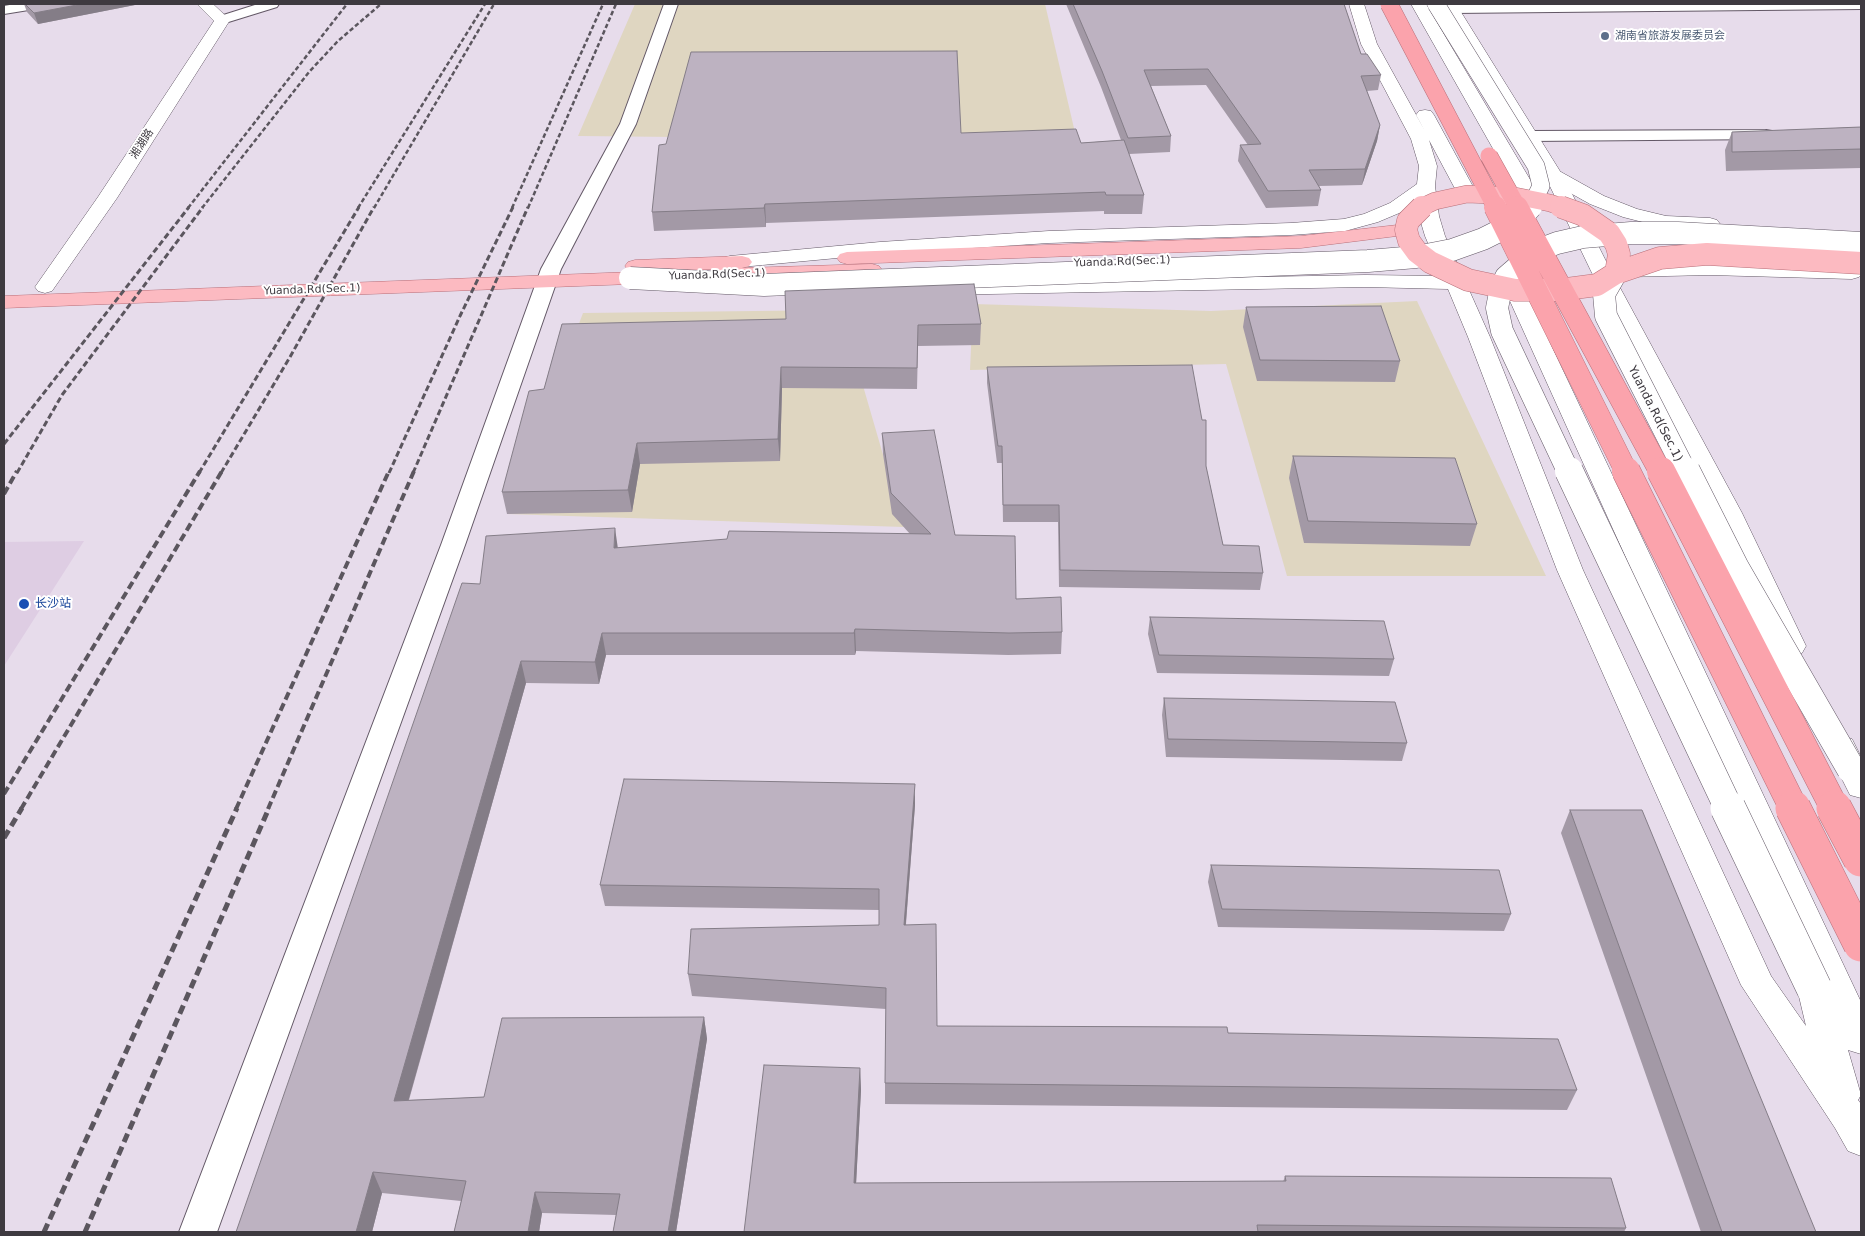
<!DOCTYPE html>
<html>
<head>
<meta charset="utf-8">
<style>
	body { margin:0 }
	#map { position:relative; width:1865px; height:1236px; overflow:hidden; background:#e7dceb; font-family:"DejaVu Sans",sans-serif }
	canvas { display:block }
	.frame { position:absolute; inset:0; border:5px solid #3e3a40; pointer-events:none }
</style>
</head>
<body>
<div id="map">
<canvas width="1865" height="1236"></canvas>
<div class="frame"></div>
</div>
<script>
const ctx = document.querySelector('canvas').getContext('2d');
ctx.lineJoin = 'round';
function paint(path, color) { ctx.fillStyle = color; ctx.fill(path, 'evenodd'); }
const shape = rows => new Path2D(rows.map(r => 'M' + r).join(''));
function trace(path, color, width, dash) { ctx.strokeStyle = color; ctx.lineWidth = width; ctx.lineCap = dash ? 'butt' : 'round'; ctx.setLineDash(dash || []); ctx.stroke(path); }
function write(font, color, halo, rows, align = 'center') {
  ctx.font = font + ' "DejaVu Sans","Noto Sans SC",sans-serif'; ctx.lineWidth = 4; ctx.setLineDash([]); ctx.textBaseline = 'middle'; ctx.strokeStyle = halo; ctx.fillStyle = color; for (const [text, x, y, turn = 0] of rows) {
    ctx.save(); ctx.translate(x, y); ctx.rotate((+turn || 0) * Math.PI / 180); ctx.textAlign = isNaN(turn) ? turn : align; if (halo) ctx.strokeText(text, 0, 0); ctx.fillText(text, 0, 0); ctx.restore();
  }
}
const commercial = shape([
	[635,4,1045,4,1077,141,578,136],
	[1417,301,1546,576,1287,576,1226,364,970,370,973,304,1211,311],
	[841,310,904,527,507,514,583,313]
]);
const built = shape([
	[84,541,4,666,4,542]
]);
const minor = shape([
	[15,4,48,4,46,7,41,8,4,14,4,6,15,4],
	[258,4,279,4,277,7,222,24,217,23,215,20,217,17,258,4],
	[664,4,678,4,636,124,561,269,465,545,217,1232,179,1232,441,545,541,269,620,124,664,4],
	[1861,4,1861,9,1453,13,1448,12,1446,9,1448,6,1453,5,1861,4],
	[1766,130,1772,131,1775,135,1772,139,1530,141,1524,140,1521,136,1524,132,1530,131,1766,130]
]);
const tertiary = shape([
	[197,4,213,4,230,20,117,198,52,291,45,293,38,291,35,287,98,197,214,21,197,4],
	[1554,170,1561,172,1604,196,1637,209,1666,216,1710,218,1717,220,1720,224,1717,228,1710,230,1666,228,1623,217,1590,204,1547,180,1545,176,1547,172,1554,170]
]);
const secondary = shape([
	[1349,4,1364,4,1377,44,1425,131,1416,115,1419,111,1425,110,1431,111,1434,115,1477,194,1474,198,1467,200,1460,198,1429,140,1437,166,1435,186,1439,216,1445,236,1490,337,1583,570,1771,976,1806,1026,1797,988,1802,978,1814,974,1505,290,1508,286,1515,284,1522,286,1525,290,1861,1002,1861,1054,1848,1050,1861,1095,1858,1100,1861,1104,1861,1156,1848,1151,1835,1128,1741,985,1557,570,1468,337,1448,289,1365,287,936,295,929,293,926,289,929,285,936,283,1365,275,1442,276,1425,236,1419,216,1418,202,1404,211,1378,222,1345,231,1291,235,1049,243,880,254,730,268,723,266,720,262,723,258,730,256,880,242,1049,231,1291,223,1344,219,1364,214,1390,203,1417,184,1419,166,1411,139,1361,44,1349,4],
	[1411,4,1426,4,1541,198,1538,202,1531,204,1524,202,1521,198,1411,4],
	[1442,4,1456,4,1563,176,1611,271,1742,513,1806,646,1802,653,1792,655,1782,653,1778,646,1716,513,1591,271,1545,176,1442,4],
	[1710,263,1852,267,1859,269,1861,275,1859,277,1852,279,1710,275,1622,277,1615,275,1612,271,1615,267,1622,265,1710,263],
	[1841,736,1852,739,1861,757,1861,798,1850,795,1826,747,1830,739,1841,736]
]);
const primary = shape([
	[1406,224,1413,226,1416,230,1413,234,1301,248,847,264,840,262,837,258,840,254,847,252,1301,236,1406,224],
	[742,256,749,258,752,262,749,266,742,268,872,264,879,266,882,270,879,274,872,276,720,281,713,279,710,275,713,271,719,269,659,271,664,273,667,277,664,281,657,283,4,308,4,296,633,272,628,270,625,266,628,262,635,260,742,256]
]);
const railFar3 = shape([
	[188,208,347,4],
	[202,208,309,72,338,41,381,4],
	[358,208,485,4],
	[374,208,494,4],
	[512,208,603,4],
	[528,208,616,4]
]);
const railFar2 = shape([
	[4,444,189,207],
	[17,473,62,395,203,207],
	[199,473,359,207],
	[221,473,290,357,374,207],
	[389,473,460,316,513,207],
	[413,473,528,207]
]);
const railFar1 = shape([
	[4,494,17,471],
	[4,794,200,471],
	[21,809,222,471],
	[236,809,389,471],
	[268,809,414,471]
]);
const rail = shape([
	[4,838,22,808],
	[44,1232,237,808],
	[85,1232,269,808]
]);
const secondaryBridgeFar3 = shape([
	[1436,4,1536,166,1541,186,1530,208]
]);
const secondaryBridgeFar2 = shape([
	[1616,273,1604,294,1606,316,1686,473],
	[630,278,764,285,1368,261,1416,257,1452,250,1483,239,1517,222,1531,207],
	[1569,473,1502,331,1497,308,1501,288,1506,277,1536,251,1557,243,1583,237,1631,233,1678,233,1861,243]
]);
const secondaryBridgeFar1 = shape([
	[1569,471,1729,809],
	[1686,471,1735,568,1851,769]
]);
const secondaryBridge = shape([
	[1728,808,1814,988]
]);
const primaryBridgeFar1 = shape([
	[1420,208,1435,201,1467,194,1515,196,1550,203,1565,208]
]);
const primaryBridge = shape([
	[1422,207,1408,221,1406,230,1409,241,1417,252,1430,262,1468,280,1515,290,1559,290,1597,285,1616,273],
	[1561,207,1583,215,1609,233,1616,244,1619,254,1616,273],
	[1616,273,1660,258,1707,254,1861,263]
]);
const trunkBridgeFar3 = shape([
	[1389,4,1496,208],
	[1489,156,1518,208]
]);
const trunkBridgeFar2 = shape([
	[1495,207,1627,473],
	[1517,207,1661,473]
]);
const trunkBridgeFar1 = shape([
	[1626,471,1794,809],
	[1661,471,1835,809]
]);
const trunkBridge = shape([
	[1793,808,1861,944],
	[1834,808,1861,859]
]);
const wall = shape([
	[24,4,140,4,38,24,27,12],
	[1066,4,1344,4,1361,54,1381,75,1378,90,1367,91,1380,125,1377,141,1362,185,1319,186,1321,190,1318,206,1266,208,1238,161,1240,145,1248,145,1206,85,1151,86,1171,136,1170,152,1129,154,1144,195,1142,214,1104,214,1104,211,766,223,766,227,654,231,652,212,961,133,1081,143,1121,140,1101,87],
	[1861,127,1861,168,1726,171,1725,150,1732,132],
	[1246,307,1400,361,1395,382,1257,381,1243,327],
	[562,324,981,324,980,345,918,346,917,389,782,388,780,461,640,464,632,512,507,514,502,492,544,389],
	[987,367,1206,466,1223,545,1263,573,1260,590,1059,587,1058,522,1003,522,1002,463,997,463,987,383],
	[882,433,955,535,1016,599,1062,632,1061,654,1008,655,856,651,855,655,606,655,599,684,526,683,409,1100,484,1097,704,1017,707,1039,676,1232,613,1232,616,1215,542,1213,539,1232,454,1232,461,1201,382,1193,372,1232,236,1232,480,584,618,548,910,534,892,514,883,454],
	[1293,456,1477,524,1470,546,1304,543,1289,478],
	[1150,617,1394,659,1389,676,1157,673,1148,634],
	[1164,698,1407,743,1402,761,1166,757,1162,715],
	[915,805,906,924,937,1026,1228,1033,1577,1090,1567,1110,885,1104,885,1083,886,1009,692,996,688,974,879,925,879,910,605,906,600,885],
	[1570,810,1816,1232,1701,1232,1561,833],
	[1211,865,1511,914,1504,931,1218,927,1208,882],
	[860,1068,861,1090,856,1183,1283,1182,1285,1176,1626,1228,1624,1232,744,1232]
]);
const shadedWall = shape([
	[82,4,140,4,38,24,34,13],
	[1380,125,1377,141,1362,185,1365,169],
	[765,204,766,223,766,227,764,208],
	[781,367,782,388,780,461,778,439],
	[637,443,640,464,632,512,628,490],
	[615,528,618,549,614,548],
	[855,629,856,651,855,655,854,633],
	[602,633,606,655,599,684,595,662],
	[521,661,526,683,402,1123,394,1101],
	[915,784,915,805,904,946,904,925],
	[704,1017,707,1039,676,1232,668,1232],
	[860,1068,861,1090,855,1204,854,1183],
	[373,1172,382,1193,372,1232,356,1232],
	[535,1192,542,1213,539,1232,528,1232]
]);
const building = shape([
	[25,4,82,4,34,13,25,4],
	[1073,4,1344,4,1361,54,1367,54,1381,75,1361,76,1380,125,1365,169,1309,170,1321,190,1268,191,1240,145,1261,144,1208,69,1144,70,1171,136,1128,138,1102,71,1073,4],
	[957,51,961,133,1076,129,1081,143,1124,140,1144,195,1106,195,1105,192,765,204,764,208,652,212,659,145,666,144,691,52,957,51],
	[1861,127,1861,149,1732,152,1732,132,1861,127],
	[974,284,981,324,918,325,917,368,781,367,778,439,637,443,628,490,502,492,529,391,544,389,562,324,786,319,785,291,974,284],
	[1381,306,1400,361,1260,360,1246,307,1381,306],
	[1192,365,1202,420,1206,420,1206,466,1223,545,1259,546,1263,573,1060,570,1059,505,1003,505,1002,446,998,446,987,367,1192,365],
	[934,430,955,535,1015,536,1016,599,1061,597,1062,632,1009,633,855,629,854,633,602,633,595,662,521,661,394,1101,484,1097,502,1018,704,1017,668,1232,613,1232,620,1194,535,1192,528,1232,454,1232,466,1181,373,1172,356,1232,236,1232,462,583,480,584,486,536,615,528,614,548,727,539,729,531,931,534,891,493,882,433,934,430],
	[1293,456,1455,458,1477,524,1308,521,1293,456],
	[1150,617,1384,621,1394,659,1159,655,1150,617],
	[1164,698,1395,702,1407,743,1168,739,1164,698],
	[624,779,915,784,904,925,936,924,937,1026,1227,1027,1228,1033,1558,1039,1577,1090,885,1083,886,988,688,974,691,929,879,925,879,889,600,885,624,779],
	[1570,810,1642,810,1816,1232,1722,1232,1570,810],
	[1211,865,1499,870,1511,914,1222,909,1211,865],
	[764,1065,860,1068,854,1183,1286,1181,1285,1176,1611,1178,1626,1228,1257,1225,1258,1232,744,1232,764,1065]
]);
const markers = [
	[1605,36,5,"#5c6f8a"],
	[24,604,6,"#1a4fb4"]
];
const farServicenames = [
	["湖南省旅游发展委员会",1615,36]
];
const farStreetnames = [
	["湘湖路",142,144,-57],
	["Yuanda.Rd(Sec.1)",1122,262,-2],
	["Yuanda.Rd(Sec.1)",717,275,-2],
	["Yuanda.Rd(Sec.1)",312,290,-2]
];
const streetNames = [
	["Yuanda.Rd(Sec.1)",1655,414,63]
];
const transitNames = [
	["长沙站",35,604]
];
paint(commercial, '#dfd6c1');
paint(built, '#decde3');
trace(minor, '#635866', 2);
trace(tertiary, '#635866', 1);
trace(secondary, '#635866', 1);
trace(primary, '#b86f79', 1);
paint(minor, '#fff');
paint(tertiary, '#fff');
paint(secondary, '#fff');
paint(primary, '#fcbac1');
trace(railFar3, '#5b565e', 2.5, [4.5, 2.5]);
trace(railFar2, '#5b565e', 3, [6, 3]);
trace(railFar1, '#5b565e', 4, [8, 4]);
trace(rail, '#5b565e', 5, [9, 5]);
trace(secondaryBridgeFar3, '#635866', 18, []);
trace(secondaryBridgeFar2, '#635866', 23, []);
trace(secondaryBridgeFar1, '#635866', 29, []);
trace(secondaryBridge, '#635866', 36, []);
trace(primaryBridgeFar1, '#b86f79', 18, []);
trace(primaryBridge, '#b86f79', 23, []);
trace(trunkBridgeFar3, '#b86f79', 18, []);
trace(trunkBridgeFar2, '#b86f79', 23, []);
trace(trunkBridgeFar1, '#b86f79', 29, []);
trace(trunkBridge, '#b86f79', 36, []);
trace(secondaryBridgeFar3, '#fff', 17);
trace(secondaryBridgeFar2, '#fff', 22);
trace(secondaryBridgeFar1, '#fff', 28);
trace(secondaryBridge, '#fff', 35);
trace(primaryBridgeFar1, '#fcbac1', 17);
trace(primaryBridge, '#fcbac1', 22);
trace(trunkBridgeFar3, '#fba3ac', 17);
trace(trunkBridgeFar2, '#fba3ac', 22);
trace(trunkBridgeFar1, '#fba3ac', 28);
trace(trunkBridge, '#fba3ac', 35);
paint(wall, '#a399a6');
paint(shadedWall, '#847d87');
paint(building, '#bdb2c1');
trace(building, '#847d87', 1);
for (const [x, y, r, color] of markers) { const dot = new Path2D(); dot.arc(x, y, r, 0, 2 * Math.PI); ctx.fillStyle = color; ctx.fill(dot); trace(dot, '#fff', 2); }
write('11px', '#4e5e75', '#fff', farServicenames, 'left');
write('11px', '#3e3a40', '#fff', farStreetnames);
write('12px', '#3e3a40', '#fff', streetNames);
write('12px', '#164399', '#fff', transitNames, 'left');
</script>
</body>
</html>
